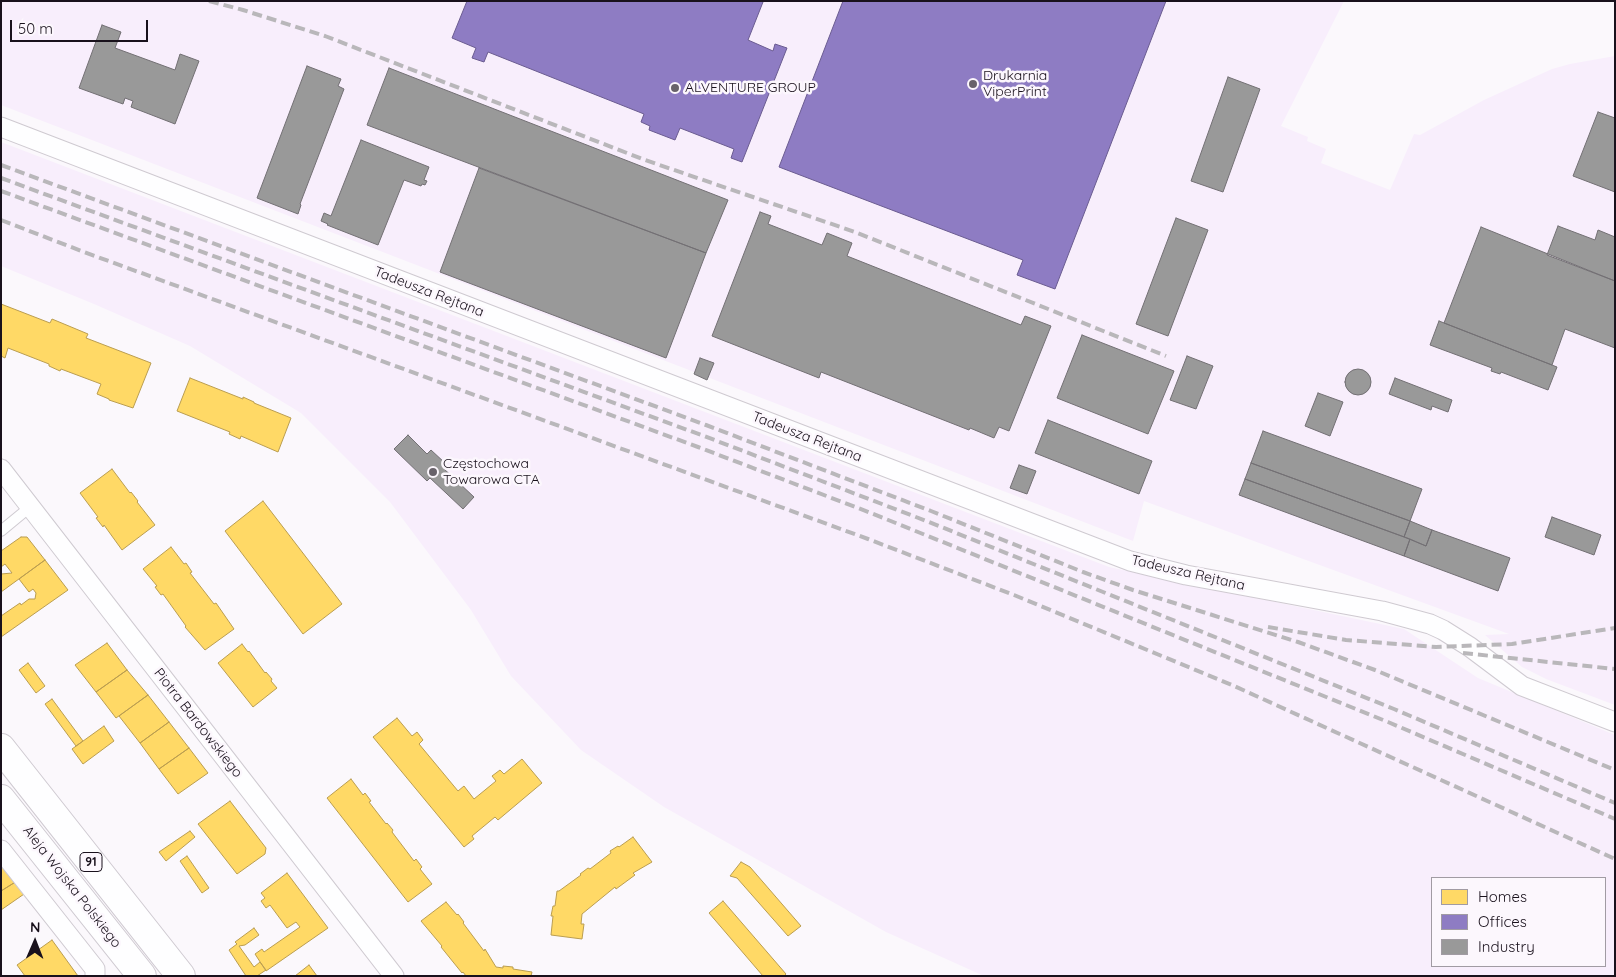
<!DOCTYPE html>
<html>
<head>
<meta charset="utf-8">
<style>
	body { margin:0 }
	#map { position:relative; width:1616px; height:977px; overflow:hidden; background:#fbf8fc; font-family:Quicksand,sans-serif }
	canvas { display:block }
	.frame { position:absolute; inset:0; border:2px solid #19111c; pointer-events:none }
	.legend { position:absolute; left:1431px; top:877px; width:175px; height:90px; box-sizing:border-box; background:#fcf7fd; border:1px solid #a19ba3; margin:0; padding:6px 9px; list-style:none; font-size:15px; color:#19111c }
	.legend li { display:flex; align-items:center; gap:10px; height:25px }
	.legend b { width:25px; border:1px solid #a19ba3 }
	.north { position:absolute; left:10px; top:917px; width:50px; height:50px; -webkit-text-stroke:4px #fcf7fd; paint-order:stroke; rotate:1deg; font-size:14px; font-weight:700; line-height:20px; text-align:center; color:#19111c }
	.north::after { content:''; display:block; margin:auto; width:18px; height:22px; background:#19111c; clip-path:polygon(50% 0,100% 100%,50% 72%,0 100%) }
	.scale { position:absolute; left:10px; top:20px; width:138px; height:22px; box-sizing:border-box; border:2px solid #19111c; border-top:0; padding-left:6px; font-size:15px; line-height:18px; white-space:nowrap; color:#19111c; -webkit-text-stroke:4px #fcf7fd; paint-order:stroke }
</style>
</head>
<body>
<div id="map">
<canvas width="1616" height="977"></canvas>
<div class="frame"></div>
<ul class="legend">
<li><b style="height:14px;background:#ffd966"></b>Homes</li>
<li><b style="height:14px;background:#8e7cc3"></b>Offices</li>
<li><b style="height:14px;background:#999"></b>Industry</li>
</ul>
<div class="north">N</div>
<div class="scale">50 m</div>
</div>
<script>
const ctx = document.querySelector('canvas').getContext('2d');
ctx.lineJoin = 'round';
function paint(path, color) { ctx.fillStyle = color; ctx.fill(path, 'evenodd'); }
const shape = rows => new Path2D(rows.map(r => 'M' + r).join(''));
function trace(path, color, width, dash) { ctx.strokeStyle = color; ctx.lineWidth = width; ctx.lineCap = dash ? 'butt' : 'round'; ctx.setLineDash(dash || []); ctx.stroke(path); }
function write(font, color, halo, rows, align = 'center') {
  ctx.font = font + ' Quicksand,sans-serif'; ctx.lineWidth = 5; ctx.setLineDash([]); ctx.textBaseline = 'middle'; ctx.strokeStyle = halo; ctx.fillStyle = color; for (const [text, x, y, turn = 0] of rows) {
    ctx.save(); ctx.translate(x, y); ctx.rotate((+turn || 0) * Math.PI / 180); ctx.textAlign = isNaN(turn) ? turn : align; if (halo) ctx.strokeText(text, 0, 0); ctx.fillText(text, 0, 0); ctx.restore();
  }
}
const built = shape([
	[1,1,1344,1,1281,126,1308,137,1307,141,1326,149,1321,163,1390,190,1414,134,1420,135,1484,100,1552,69,1570,64,1615,56,1615,705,1546,679,1522,667,1485,635,1509,634,1144,501,1133,541,1,105],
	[1,142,1109,567,1404,629,1478,678,1615,735,1615,976,984,976,886,932,664,807,581,750,511,676,471,610,390,502,301,413,190,346,94,304,1,266],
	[1432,878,1605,878,1605,966,1432,966]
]);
const homes = shape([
	[1,304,50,323,52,319,88,334,86,338,151,363,133,408,109,400,109,399,97,394,101,384,61,369,60,371,49,366,49,364,8,348,5,358,1,356,1,304],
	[190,378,243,399,243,397,254,402,254,403,291,418,278,452,241,436,240,439,229,434,230,432,177,411,190,378],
	[112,469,130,493,131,492,138,501,137,502,155,525,122,550,104,525,103,527,96,518,98,517,80,493,112,469],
	[263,501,342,604,303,634,225,531,263,501],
	[21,537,27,537,45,560,1,592,1,574,12,573,5,564,1,567,1,551,21,537],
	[171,547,184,564,186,563,192,572,190,573,214,604,216,603,234,629,205,650,185,627,186,626,163,594,161,595,155,587,157,586,143,569,171,547],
	[45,560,68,590,1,637,1,616,20,603,21,605,29,599,35,599,36,593,33,589,29,592,19,579,45,560],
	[107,643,127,670,96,692,75,665,107,643],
	[242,644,248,652,249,651,265,673,266,672,272,679,271,681,277,688,253,707,218,663,242,644],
	[28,663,45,686,36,693,19,670,28,663],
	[127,670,148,695,116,718,96,692,127,670],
	[148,695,169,722,140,743,119,716,148,695],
	[52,699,83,741,76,746,45,704,52,699],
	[397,718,412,736,417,732,423,740,419,744,458,791,464,786,474,799,496,781,492,776,500,770,504,774,522,759,542,783,498,820,495,817,472,836,474,839,464,847,373,737,397,718],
	[169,722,189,748,159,769,140,743,169,722],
	[104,726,114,741,83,764,72,749,104,726],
	[189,748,208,773,178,794,159,769,189,748],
	[351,779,363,795,365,793,371,801,369,802,386,824,387,823,393,830,392,832,414,861,416,859,422,867,420,869,432,884,408,902,327,798,351,779],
	[230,801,266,848,265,854,237,874,198,824,230,801],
	[190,831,195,837,166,861,159,852,190,831],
	[633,837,652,862,633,873,635,875,616,889,615,887,582,914,581,924,584,924,582,939,551,935,553,916,551,916,553,906,555,906,557,891,559,891,581,875,580,874,588,868,590,869,611,853,610,851,618,846,619,847,633,837],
	[187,856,209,888,202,893,180,861,187,856],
	[1,861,17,881,1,891,1,861],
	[741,862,750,867,801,926,788,936,737,878,730,876,741,862],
	[287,873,328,928,266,971,255,954,262,949,264,952,300,927,296,922,287,928,270,905,266,908,261,901,265,898,261,893,287,873],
	[17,881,27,892,1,910,1,891,17,881],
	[723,901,786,974,784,976,763,976,709,913,723,901],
	[446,902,457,915,458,914,464,922,463,923,484,951,485,949,496,967,503,968,503,966,513,967,513,969,532,972,531,976,466,976,463,972,462,973,441,947,442,946,421,921,446,902],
	[254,928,259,935,245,945,239,946,254,967,260,962,266,970,257,976,246,976,229,950,237,944,235,942,254,928],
	[52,940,78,976,25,976,17,965,52,940],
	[309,965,317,976,295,976,309,965]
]);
const offices = shape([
	[467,1,760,1,763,2,748,40,773,51,775,44,787,48,742,162,731,158,734,149,680,128,675,140,649,130,650,126,641,122,644,114,488,52,484,62,472,58,476,48,452,38,467,1],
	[843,1,1166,1,1055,289,1017,275,1023,260,779,167,843,1]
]);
const industry = shape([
	[102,25,121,32,115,48,175,70,180,54,199,61,175,124,131,107,133,101,125,98,123,104,79,88,102,25],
	[307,66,341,79,338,86,344,89,300,204,301,205,298,214,257,198,307,66],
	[389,68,728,200,706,253,367,125,389,68],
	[1228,77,1260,89,1223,192,1191,181,1228,77],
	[1598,112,1615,118,1615,192,1573,176,1598,112],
	[361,140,429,167,424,180,427,181,425,185,422,184,421,186,404,180,378,245,327,225,328,224,321,221,324,213,331,216,361,140],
	[479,168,706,253,666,358,440,272,479,168],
	[760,212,771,216,768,224,822,245,827,233,852,243,847,256,1021,325,1025,316,1051,326,1009,431,999,427,994,438,970,428,969,430,821,372,819,378,712,336,760,212],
	[1176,218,1208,230,1168,336,1136,324,1176,218],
	[1558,226,1595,240,1598,230,1615,237,1615,281,1547,255,1558,226],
	[1481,227,1615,281,1615,348,1565,329,1552,365,1444,323,1481,227],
	[1439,321,1557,367,1548,390,1501,372,1500,374,1491,371,1492,368,1430,345,1439,321],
	[1082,335,1174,371,1148,434,1057,398,1082,335],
	[1187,356,1213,366,1196,409,1170,400,1187,356],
	[700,358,714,363,707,380,694,374,700,358],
	'1345 382a13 13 0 1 1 26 0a13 13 0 1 1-26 0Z',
	[1395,378,1452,400,1448,412,1432,406,1431,410,1389,394,1395,378],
	[1318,393,1343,402,1330,436,1305,426,1318,393],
	[1048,420,1152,461,1139,494,1035,453,1048,420],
	[1263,431,1422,489,1410,521,1251,463,1263,431],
	[408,435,427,454,431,450,445,463,442,467,474,497,463,509,430,478,427,481,394,449,408,435],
	[1251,463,1410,521,1404,537,1245,479,1251,463],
	[1019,465,1036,471,1027,494,1010,488,1019,465],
	[1245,479,1410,539,1404,556,1239,495,1245,479],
	[1552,517,1601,535,1594,555,1545,537,1552,517],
	[1410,521,1432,530,1426,546,1404,537,1410,521],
	[1432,530,1510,558,1498,591,1404,556,1410,539,1426,546,1432,530]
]);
const lane = shape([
	[1,531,30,507]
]);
const street = shape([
	[1,127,1130,561,1186,575,1382,611,1430,624,1443,630,1470,647,1522,686,1615,722],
	[1,469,394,976],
	[1,850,95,969,95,976]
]);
const primary = shape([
	[1,748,181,976],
	[1,799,142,976]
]);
const rail = shape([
	[209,1,243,10,325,36,645,160,855,232,1166,356],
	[1,165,706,425,931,511,1083,572,1133,590,1298,642,1375,670,1615,770],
	[1,178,704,436,929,522,1394,709,1615,803],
	[1,191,698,447,871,513,1388,722,1615,819],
	[1,220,84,252,868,539,1014,595,1232,685,1615,859],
	[1268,627,1346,640,1436,647,1512,644,1615,628],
	[1463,653,1615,669]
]);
const markers = [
	[973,84,5,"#68626a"],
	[675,88,5,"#68626a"],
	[433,472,5,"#68626a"]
];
const shields = [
	[91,862,22]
];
const shieldNames = [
	["91",91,862]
];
const poiNames = [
	["Drukarnia",983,76],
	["ViperPrint",983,92],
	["ALVENTURE GROUP",685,88],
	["Częstochowa",443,464],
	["Towarowa CTA",443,480]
];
const streetNames = [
	["Tadeusza Rejtana",429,292,21],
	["Tadeusza Rejtana",807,437,21],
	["Tadeusza Rejtana",1188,573,13],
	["Piotra Bardowskiego",198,723,52],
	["Aleja Wojska Polskiego",72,887,52]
];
paint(built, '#f8eefc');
paint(homes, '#ffd966');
trace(homes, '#ba9d50', 1);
paint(offices, '#8e7cc3');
trace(offices, '#6b5c91', 1);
paint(industry, '#999');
trace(industry, '#737074', 1);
trace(lane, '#cfcad1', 12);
trace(street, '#cfcad1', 21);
trace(primary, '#cfcad1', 30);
trace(lane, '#fefeff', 10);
trace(street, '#fefeff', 19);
trace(primary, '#fefeff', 28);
trace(rail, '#b9b7ba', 4, [10, 5]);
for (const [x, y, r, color] of markers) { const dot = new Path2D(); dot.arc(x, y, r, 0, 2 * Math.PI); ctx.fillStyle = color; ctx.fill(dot); trace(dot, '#fcf7fd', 2); }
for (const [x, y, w] of shields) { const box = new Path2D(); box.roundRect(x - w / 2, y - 9.5, w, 19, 4); ctx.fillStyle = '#fcf7fd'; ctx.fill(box); trace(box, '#19111c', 1); }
write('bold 12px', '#19111c', null, shieldNames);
write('14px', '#19111c', '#fcf7fd', poiNames, 'left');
write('14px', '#19111c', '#fcf7fd', streetNames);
</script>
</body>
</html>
